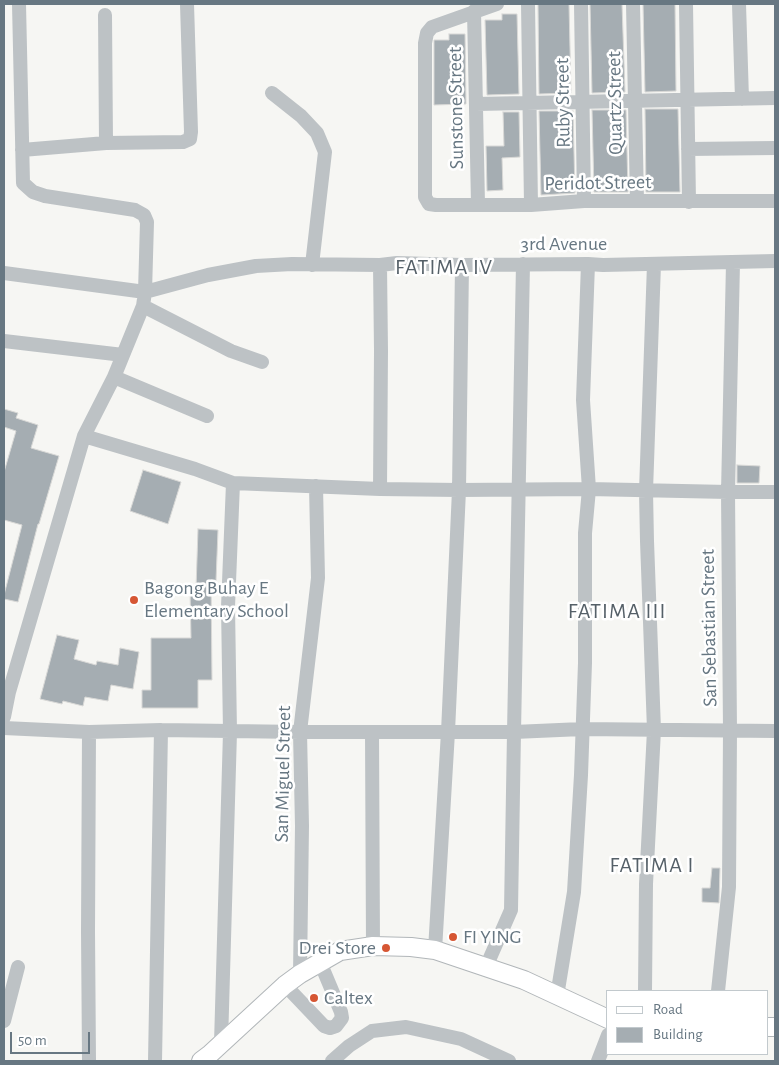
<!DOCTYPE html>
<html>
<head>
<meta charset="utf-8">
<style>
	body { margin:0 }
	#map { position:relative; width:779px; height:1065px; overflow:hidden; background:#f6f6f3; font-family:"Alegreya Sans",sans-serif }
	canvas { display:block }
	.frame { position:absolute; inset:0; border:5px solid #677782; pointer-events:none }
	.legend { position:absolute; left:606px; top:990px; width:162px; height:65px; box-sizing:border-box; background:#fff; border:1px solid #c2c9cd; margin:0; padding:6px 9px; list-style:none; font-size:15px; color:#677782 }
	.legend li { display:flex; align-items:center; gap:10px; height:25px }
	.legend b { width:25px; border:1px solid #c2c9cd }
	.scale { position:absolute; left:10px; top:1032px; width:80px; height:22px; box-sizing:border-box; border:2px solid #677782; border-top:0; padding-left:6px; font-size:15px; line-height:18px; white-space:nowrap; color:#677782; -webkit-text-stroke:4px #fff; paint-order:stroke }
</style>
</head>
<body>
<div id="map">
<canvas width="779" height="1065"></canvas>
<div class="frame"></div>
<ul class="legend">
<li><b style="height:6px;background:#fff"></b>Road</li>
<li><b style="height:14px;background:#a5adb2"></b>Building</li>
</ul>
<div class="scale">50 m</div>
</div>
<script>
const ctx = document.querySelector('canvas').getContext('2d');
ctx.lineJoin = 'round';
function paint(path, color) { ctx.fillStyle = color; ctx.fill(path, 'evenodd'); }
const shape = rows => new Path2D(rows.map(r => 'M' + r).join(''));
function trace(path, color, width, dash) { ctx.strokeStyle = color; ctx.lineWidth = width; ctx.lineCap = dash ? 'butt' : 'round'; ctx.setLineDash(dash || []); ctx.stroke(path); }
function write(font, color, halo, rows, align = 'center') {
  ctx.font = font + ' "Alegreya Sans",sans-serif'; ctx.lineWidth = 5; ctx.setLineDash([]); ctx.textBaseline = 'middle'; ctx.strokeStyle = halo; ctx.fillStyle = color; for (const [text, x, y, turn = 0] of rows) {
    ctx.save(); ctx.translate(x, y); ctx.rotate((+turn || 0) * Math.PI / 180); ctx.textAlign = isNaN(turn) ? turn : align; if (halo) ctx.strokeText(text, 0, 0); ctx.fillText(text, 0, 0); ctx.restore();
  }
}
const building = shape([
	[538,4,569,4,571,93,539,94,538,4],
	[590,4,622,4,625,92,592,93,590,4],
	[643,4,675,4,676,91,645,92,643,4],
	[502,14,517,14,519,94,487,95,485,20,502,20,502,14],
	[449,34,465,34,466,104,434,105,434,40,449,40,449,34],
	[645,109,678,109,680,192,646,192,645,109],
	[592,110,626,110,628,192,594,192,592,110],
	[573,111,575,193,541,195,539,111,573,111],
	[503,112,519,112,520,157,502,158,503,190,487,191,486,146,504,146,503,112],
	[4,409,18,413,16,418,38,425,31,448,59,456,39,524,38,524,18,602,4,599,4,595,22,525,4,520,4,472,16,431,4,427,4,409],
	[737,465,760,466,759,483,737,483,737,465],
	[143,470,181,482,168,524,130,511,143,470],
	[198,529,218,530,216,581,211,580,212,680,198,680,198,708,142,708,142,690,151,690,151,638,191,638,190,589,196,589,198,529],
	[57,635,79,640,74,659,96,665,97,661,118,665,120,648,139,652,133,689,111,685,108,701,85,697,83,706,63,701,62,704,40,699,57,635],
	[712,868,720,868,719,903,702,902,702,888,710,888,712,868]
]);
const minor = shape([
	[497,4,432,27,427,33,425,43,425,197,429,204,436,205,531,205,584,201,775,201],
	[528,4,531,205],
	[581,4,584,201],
	[633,4,637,201],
	[686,4,689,202],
	[739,4,742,99],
	[474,11,478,204],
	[105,15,106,143],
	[272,93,301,116,317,133,325,152,312,265],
	[476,104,775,98],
	[688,149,775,148],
	[22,150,106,143,183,142,190,139,191,132,187,4],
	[380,265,381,351,380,489],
	[4,273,145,292,208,275,256,266,292,264,380,265,397,263,462,265,588,264,603,265,775,261],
	[143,306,231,351,262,362],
	[4,341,123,355],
	[114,377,207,416],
	[84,436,195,469,233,483,380,489,459,490,589,489,728,492,775,492],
	[4,717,9,692,84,436,114,377,143,306,145,292,147,222,144,215,135,210,45,196,33,192,23,183,19,4],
	[4,728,89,732,161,730,300,732,514,732,582,729,775,731],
	[89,732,88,931,89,1061],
	[372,732,373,946],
	[435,950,448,732,459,490,462,265],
	[486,967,511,910,514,732,523,264],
	[300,974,302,826,300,732,318,578,316,486],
	[285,985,324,1026,330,1028,336,1026,342,1018,341,1012,320,962],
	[645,991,646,884,654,730,647,541,646,491,654,264],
	[718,991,729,887,730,731,728,492,733,263],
	[557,996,574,892,581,775,585,663,585,533,589,489,583,400,588,264],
	[4,1021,18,967],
	[221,1043,230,732,228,607,233,483],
	[155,1061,161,730],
	[332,1061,349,1046,372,1031,406,1027,461,1039,509,1061],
	[598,1061,608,1035]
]);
const major = shape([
	[768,1027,775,1027],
	[201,1061,209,1055,285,985,300,974,340,951,373,946,411,947,435,950,524,980,608,1019]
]);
const markers = [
	[134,600,5,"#d65633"],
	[453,937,5,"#d65633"],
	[386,948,5,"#d65633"],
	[314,998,5,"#d65633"]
];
const streetNames = [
	["Ruby Street",563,103,-91],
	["Quartz Street",615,103,-91],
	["Sunstone Street",456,108,-91],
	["Peridot Street",598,183,-1],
	["3rd Avenue",564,244],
	["San Sebastian Street",709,628,-91],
	["San Miguel Street",283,774,-89]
];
const poiNames = [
	["Bagong Buhay E",144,588],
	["Elementary School",144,611],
	["FI YING",463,937],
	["Drei Store",376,948,"right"],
	["Caltex",324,998]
];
const quarterNames = [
	["FATIMA IV",444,267],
	["FATIMA III",617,611],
	["FATIMA I",652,865]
];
paint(building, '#a5adb2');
trace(building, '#d8d8d6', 1);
trace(major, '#b1b6b9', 20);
trace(minor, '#bdc2c5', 14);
trace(major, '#fff', 18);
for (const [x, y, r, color] of markers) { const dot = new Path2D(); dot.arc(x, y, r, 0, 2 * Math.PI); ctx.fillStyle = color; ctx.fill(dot); trace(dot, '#fff', 2); }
write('20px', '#677782', '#fff', streetNames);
write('20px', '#677782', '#fff', poiNames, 'left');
ctx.letterSpacing = '1px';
write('22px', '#556068', '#fff', quarterNames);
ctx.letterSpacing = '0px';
</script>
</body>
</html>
